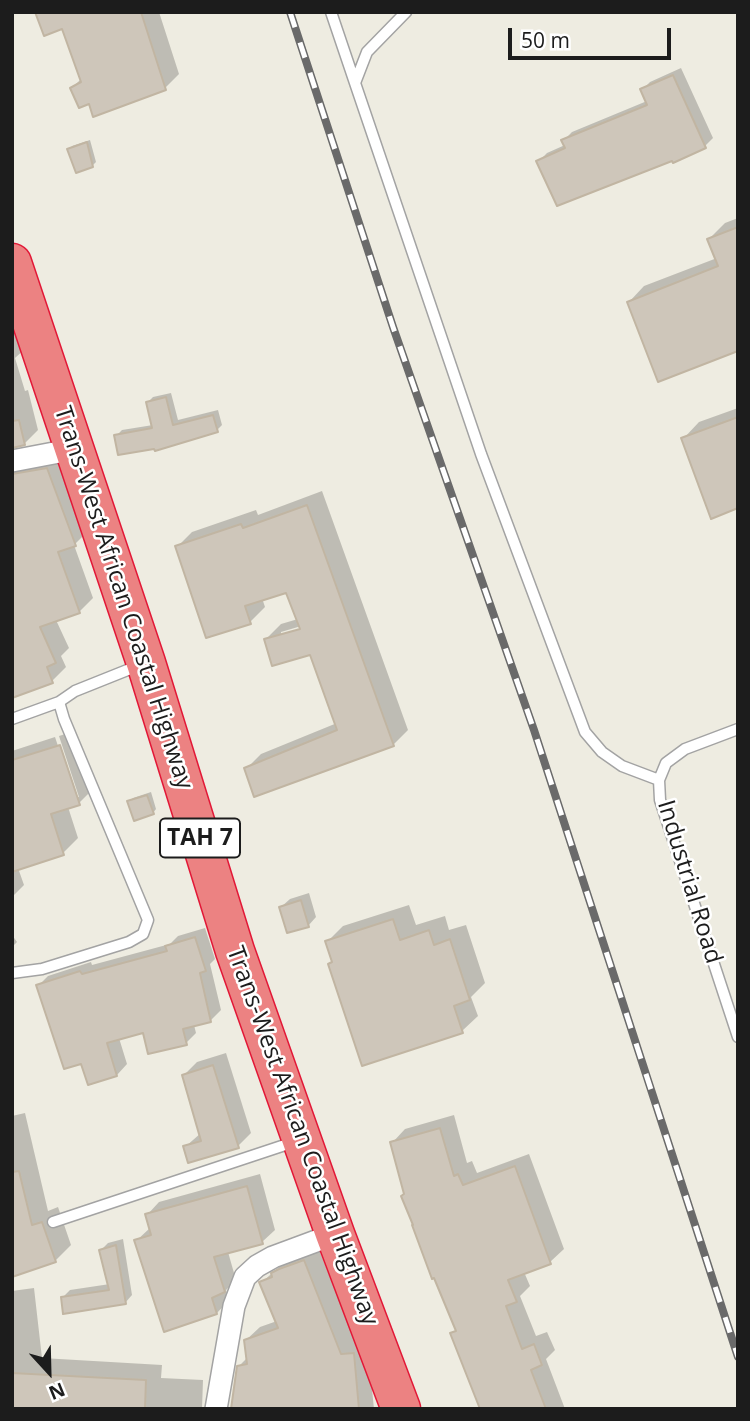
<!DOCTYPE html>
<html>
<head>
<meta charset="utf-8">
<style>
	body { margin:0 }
	#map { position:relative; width:750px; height:1421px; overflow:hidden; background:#eeece1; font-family:"Open Sans",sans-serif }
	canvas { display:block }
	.frame { position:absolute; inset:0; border:14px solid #1c1c1c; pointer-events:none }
	.north { position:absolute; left:14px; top:1337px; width:70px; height:70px; -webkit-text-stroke:5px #fff; paint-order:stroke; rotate:158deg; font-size:19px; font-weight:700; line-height:28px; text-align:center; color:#1c1c1c }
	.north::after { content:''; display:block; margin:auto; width:24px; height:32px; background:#1c1c1c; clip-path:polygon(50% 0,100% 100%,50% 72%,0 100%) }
	.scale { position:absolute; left:508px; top:28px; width:163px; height:32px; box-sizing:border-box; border:4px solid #1c1c1c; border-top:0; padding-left:9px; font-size:21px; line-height:24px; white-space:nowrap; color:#1c1c1c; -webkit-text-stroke:5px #fff; paint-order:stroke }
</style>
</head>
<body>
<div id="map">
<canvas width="750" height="1421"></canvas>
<div class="frame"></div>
<div class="north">N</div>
<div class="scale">50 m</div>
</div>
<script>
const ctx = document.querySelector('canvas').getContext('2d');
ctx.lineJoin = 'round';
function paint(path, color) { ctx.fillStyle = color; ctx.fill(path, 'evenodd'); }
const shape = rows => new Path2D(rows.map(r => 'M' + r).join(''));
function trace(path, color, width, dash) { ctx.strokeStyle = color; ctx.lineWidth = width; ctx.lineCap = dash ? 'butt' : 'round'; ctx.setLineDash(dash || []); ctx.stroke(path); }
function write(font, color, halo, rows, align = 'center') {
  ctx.font = font + ' "Open Sans",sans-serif'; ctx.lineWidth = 5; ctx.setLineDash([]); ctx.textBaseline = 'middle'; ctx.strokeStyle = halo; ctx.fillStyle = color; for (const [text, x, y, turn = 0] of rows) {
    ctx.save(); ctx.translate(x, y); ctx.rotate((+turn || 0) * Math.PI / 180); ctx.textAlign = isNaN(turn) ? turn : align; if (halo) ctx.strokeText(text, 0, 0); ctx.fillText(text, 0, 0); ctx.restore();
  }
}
const shadow = shape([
	[36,12,159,12,179,74,165,88,90,102,72,88,82,78,63,27],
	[681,68,713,138,705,146,538,162,547,153,565,145,563,141,572,132,647,101,642,90,650,82],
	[90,140,96,162,92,166,69,150,72,146],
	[738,218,738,349,629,302,644,286,717,258,709,239,725,223],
	[12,300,26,348,15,358,25,391,28,390,38,430,24,444,12,446],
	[171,393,178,420,218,410,222,425,217,430,116,436,122,430,153,425,148,402,153,397],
	[738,408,738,507,683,439,699,422],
	[60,455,88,531,74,545,93,598,79,612,56,620,69,648,61,656,66,667,52,681,12,696,12,466],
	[322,491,408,730,393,745,246,769,261,754,337,723,311,653,266,639,281,624,298,619,287,591,262,598,265,607,250,622,177,547,192,532,256,510,258,515],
	[308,624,309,628,281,636,281,632],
	[75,731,94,788,79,803,68,807,78,838,63,853,18,868,24,885,12,897,12,751,55,737,75,797,79,797,59,736],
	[151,792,156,809,153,813,129,802,133,798],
	[309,893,316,917,308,926,281,907,290,899],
	[409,905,416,925,445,916,449,930,466,925,485,983,471,997,478,1016,462,1031,333,961,327,942,343,926],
	[205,928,215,959,210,964,221,1010,210,1021,194,1025,196,1033,186,1043,145,1031,119,1038,127,1064,117,1075,83,1062,38,986,48,976,91,962,92,965,170,944,178,936],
	[12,935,17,942,12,947],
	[226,1053,251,1133,238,1146,185,1147,201,1133,184,1075,197,1062],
	[25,1113,48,1211,58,1207,71,1245,55,1261,12,1275,12,1116],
	[454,1115,467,1163,472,1161,477,1173,529,1154,564,1249,550,1262,524,1272,530,1286,520,1296,536,1336,547,1332,555,1350,546,1359,565,1409,481,1409,452,1334,457,1328,406,1194,392,1143,405,1129],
	[260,1174,275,1230,262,1242,228,1252,236,1280,226,1290,229,1300,217,1313,208,1313,136,1241,150,1228,147,1215,159,1202],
	[123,1239,132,1295,125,1303,63,1297,70,1290,110,1284,101,1250,108,1243],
	[318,1247,355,1341,367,1340,374,1409,233,1409,239,1366,248,1357,245,1341,260,1327,277,1321,261,1283,287,1260],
	[34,1288,42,1358,162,1365,161,1378,203,1380,202,1409,12,1409,12,1291]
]);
const building = shape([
	[35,12,141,12,166,90,93,117,89,104,79,108,70,88,81,82,62,29,44,36,35,12],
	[673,75,706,148,673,163,672,161,557,206,536,161,565,148,561,140,647,105,640,89,673,75],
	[87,142,93,167,76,173,67,149,87,142],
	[738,227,738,351,658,382,627,302,718,266,707,239,738,227],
	[166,397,173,425,213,415,218,432,155,451,154,449,118,455,114,435,152,428,146,402,166,397],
	[738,417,738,508,711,519,681,438,738,417],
	[19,420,25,445,12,448,12,421,19,420],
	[47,468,76,546,58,552,80,613,40,627,56,663,47,667,53,683,12,698,12,474,47,468],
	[307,505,394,746,254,797,244,768,337,730,310,655,272,666,264,639,300,629,286,593,245,606,251,624,206,638,175,546,241,524,243,528,307,505],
	[60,745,80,805,51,814,64,855,12,872,12,760,60,745],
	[147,795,154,814,134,821,127,801,147,795],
	[301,900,309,927,287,933,279,907,301,900],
	[393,919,400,940,429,930,434,945,450,939,470,1000,454,1006,463,1033,362,1066,328,964,332,962,325,941,393,919],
	[195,937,206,971,200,973,211,1022,183,1029,187,1045,148,1054,143,1033,107,1043,117,1076,88,1085,81,1064,64,1069,36,985,80,971,82,974,167,951,165,946,195,937],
	[213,1065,239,1148,188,1163,183,1146,201,1141,182,1075,213,1065],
	[440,1128,454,1176,458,1174,463,1185,515,1166,551,1264,508,1280,517,1302,506,1306,522,1349,534,1344,542,1365,531,1370,546,1409,480,1409,450,1333,456,1331,434,1278,432,1279,412,1225,413,1225,401,1196,404,1194,390,1142,440,1128],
	[19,1171,32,1225,42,1222,56,1262,12,1277,12,1172,19,1171],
	[247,1186,263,1244,214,1257,225,1292,212,1298,217,1314,164,1332,134,1240,151,1235,145,1214,247,1186],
	[116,1245,126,1304,63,1314,61,1297,109,1290,99,1250,116,1245],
	[304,1260,341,1354,354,1353,359,1409,231,1409,237,1366,247,1364,244,1340,278,1328,259,1282,272,1277,271,1273,279,1269,304,1260],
	[12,1373,146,1380,145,1409,12,1409,12,1373]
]);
const lane = shape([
	[331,12,355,83],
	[406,12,367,52,355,83,481,454,585,732,602,752,622,766,659,780],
	[12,719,59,702],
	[738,729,685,749,666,763,659,780,660,800,738,1037],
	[12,973,42,969,129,942,143,934,148,920,64,719,59,702,75,691,140,665],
	[53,1222,297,1141]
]);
const street = shape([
	[12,461,75,449],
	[216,1409,234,1306,245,1277,257,1266,273,1257,335,1234]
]);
const highway = shape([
	[12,263,146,663,235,951,335,1234,401,1409]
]);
const rail = shape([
	[290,12,393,327,534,730,738,1357]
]);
const shields = [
	[200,838,80]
];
const shieldNames = [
	["TAH 7",200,838]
];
const streetNames = [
	["Trans-West African Coastal Highway",123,598,72],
	["Industrial Road",689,882,73],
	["Trans-West African Coastal Highway",302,1136,70]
];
paint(shadow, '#0003');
paint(building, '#cec6ba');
trace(building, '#c1b5a2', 2);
trace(lane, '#a3a3a3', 13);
trace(street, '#a3a3a3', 24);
trace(highway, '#e21837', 41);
trace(lane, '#fff', 10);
trace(street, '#fff', 21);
trace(highway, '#ec8282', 38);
trace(rail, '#6a6a6a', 8);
trace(rail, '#fff', 5, [16]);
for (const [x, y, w] of shields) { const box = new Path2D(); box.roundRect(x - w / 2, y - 19.5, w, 39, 5); ctx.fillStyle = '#fff'; ctx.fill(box); trace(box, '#1c1c1c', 2); }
write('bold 23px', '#1c1c1c', null, shieldNames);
write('24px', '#1c1c1c', '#fff', streetNames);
</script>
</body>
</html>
